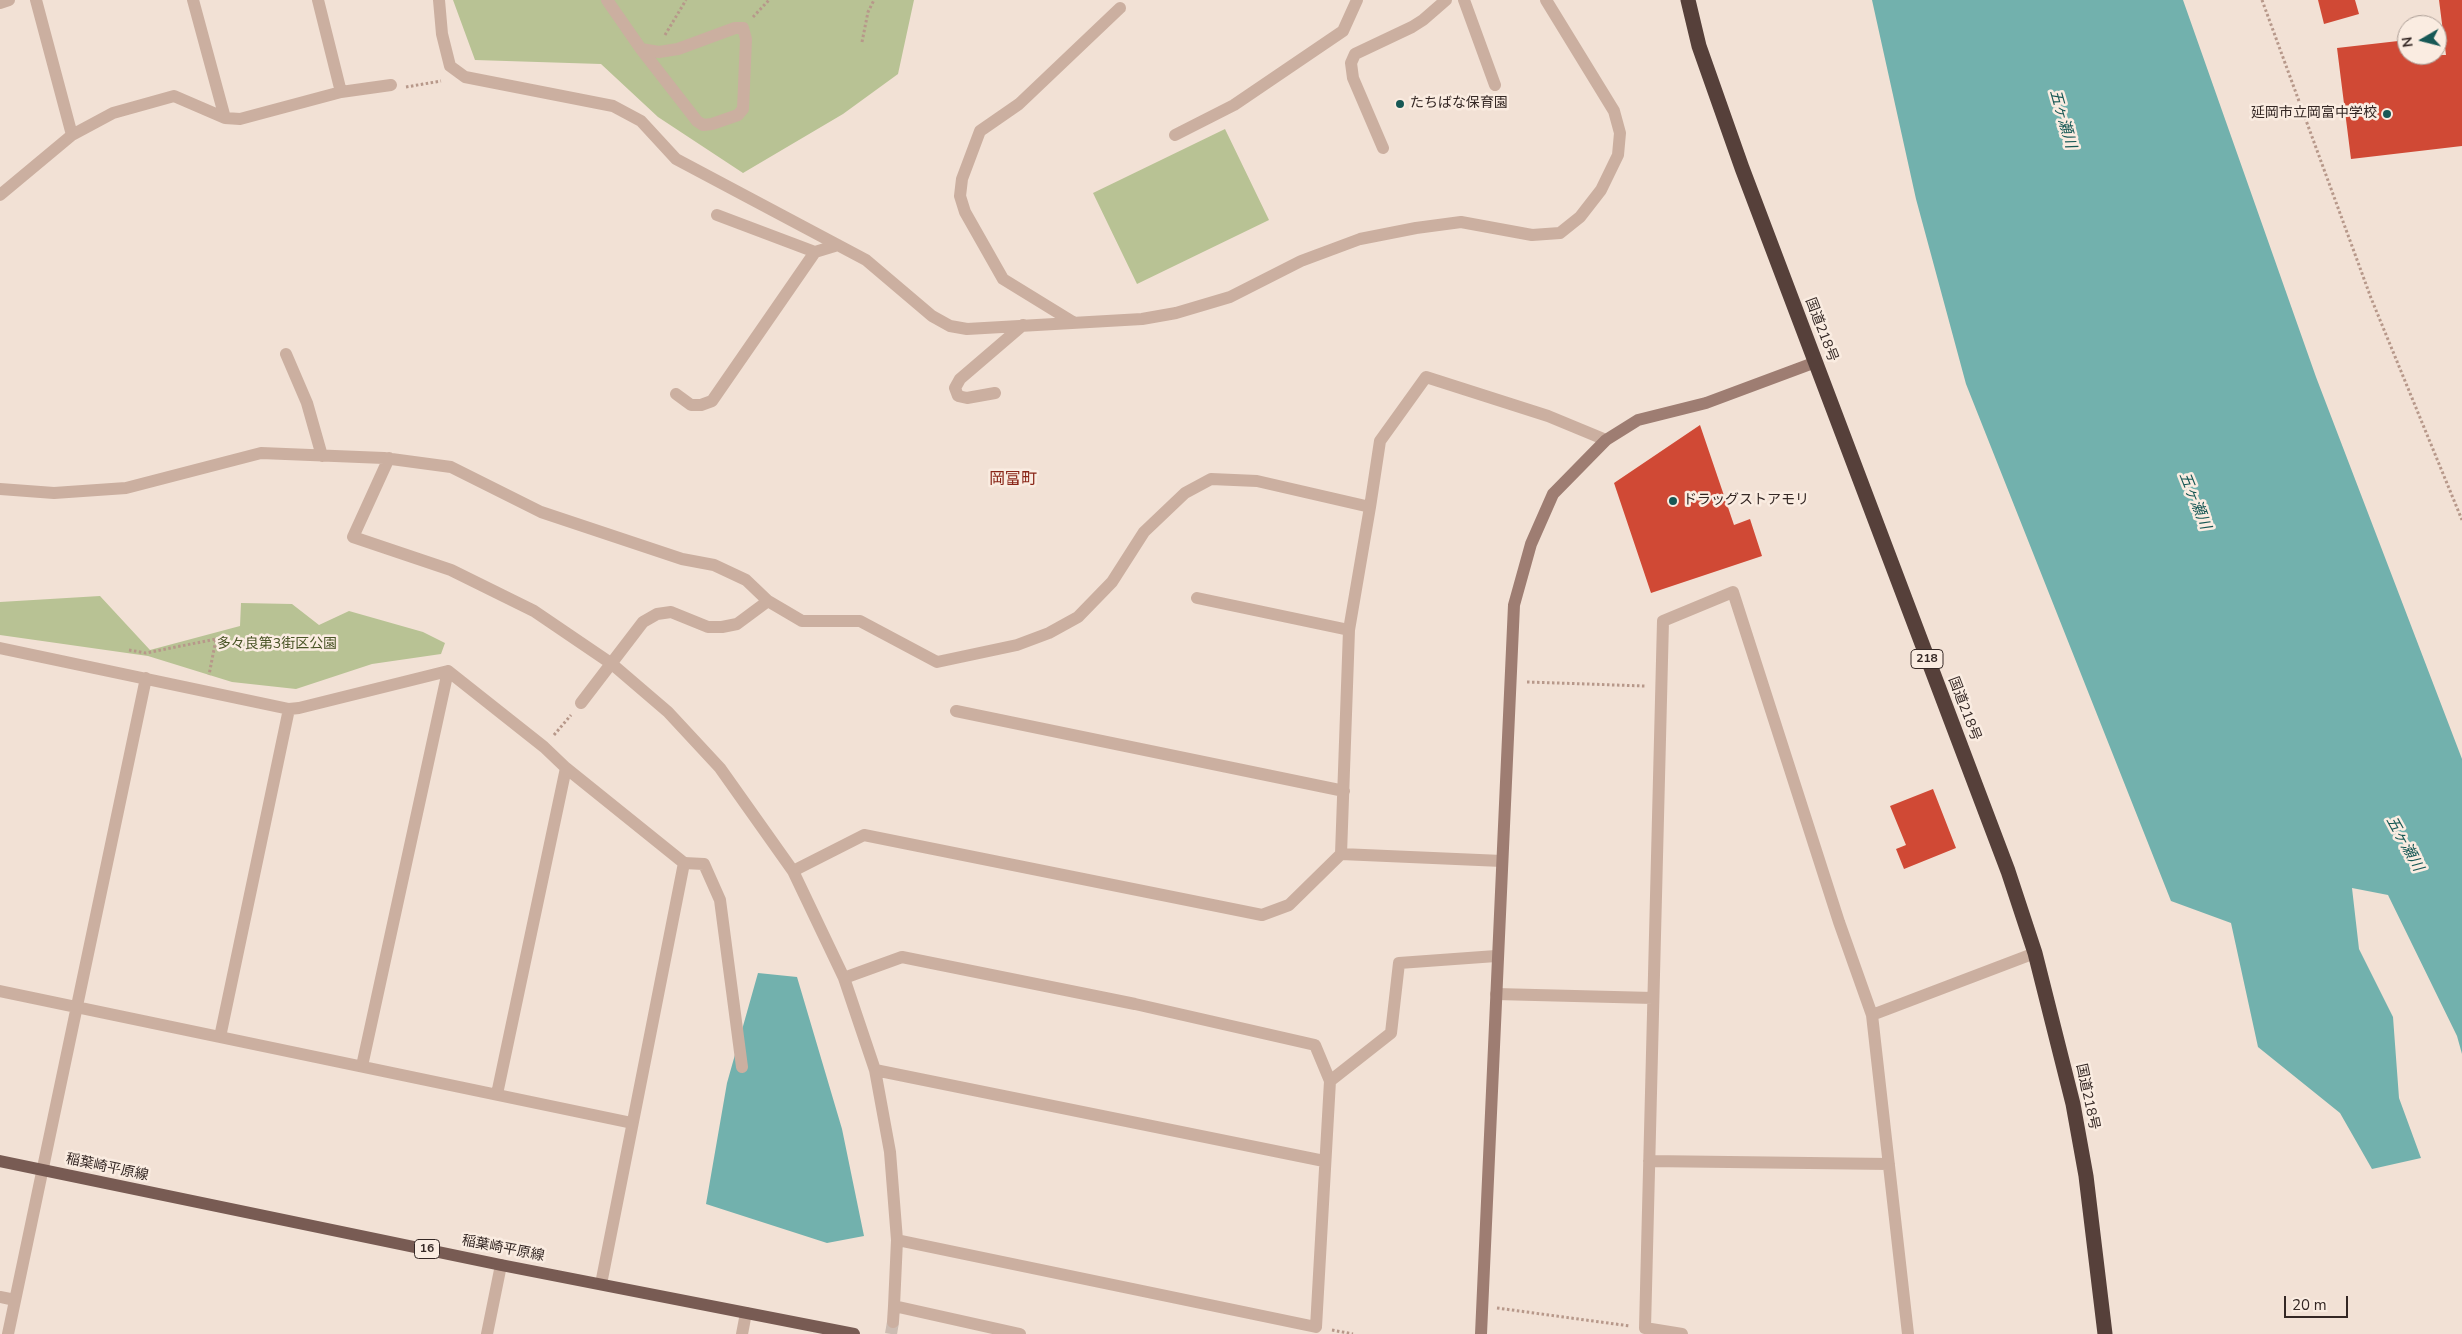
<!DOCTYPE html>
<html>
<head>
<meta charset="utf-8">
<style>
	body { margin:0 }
	#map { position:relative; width:2462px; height:1334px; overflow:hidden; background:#f2e1d5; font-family:"Nunito Sans",sans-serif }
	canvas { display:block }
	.north { position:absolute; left:2397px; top:15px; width:50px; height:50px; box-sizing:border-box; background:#faece1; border:1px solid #ab9d95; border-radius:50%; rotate:262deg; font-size:14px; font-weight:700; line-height:20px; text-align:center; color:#342724 }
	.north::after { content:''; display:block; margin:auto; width:18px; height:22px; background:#175855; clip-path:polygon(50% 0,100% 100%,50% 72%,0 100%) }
	.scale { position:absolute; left:2284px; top:1296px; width:64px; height:22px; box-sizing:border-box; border:2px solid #342724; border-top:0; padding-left:6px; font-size:15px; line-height:18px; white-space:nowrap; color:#342724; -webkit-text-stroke:4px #faece1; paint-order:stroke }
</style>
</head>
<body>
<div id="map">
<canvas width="2462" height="1334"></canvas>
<div class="north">N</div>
<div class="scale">20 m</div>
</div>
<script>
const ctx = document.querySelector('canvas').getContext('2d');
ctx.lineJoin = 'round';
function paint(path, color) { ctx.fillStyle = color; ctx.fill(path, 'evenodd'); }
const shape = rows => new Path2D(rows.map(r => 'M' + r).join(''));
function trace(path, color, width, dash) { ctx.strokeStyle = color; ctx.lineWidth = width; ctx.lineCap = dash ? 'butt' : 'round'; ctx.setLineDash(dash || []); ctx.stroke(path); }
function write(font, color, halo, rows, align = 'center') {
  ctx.font = font + ' "Nunito Sans","Noto Sans JP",sans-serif'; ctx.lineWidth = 5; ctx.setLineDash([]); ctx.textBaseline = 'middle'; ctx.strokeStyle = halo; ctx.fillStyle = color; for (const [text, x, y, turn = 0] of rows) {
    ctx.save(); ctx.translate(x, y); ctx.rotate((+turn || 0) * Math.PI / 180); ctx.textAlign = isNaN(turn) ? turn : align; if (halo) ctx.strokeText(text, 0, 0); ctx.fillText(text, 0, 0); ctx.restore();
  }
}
const green = shape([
	[453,0,914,0,898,74,843,114,743,173,658,117,601,64,475,60],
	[1225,129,1269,220,1137,284,1093,193],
	[100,596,150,650,240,626,241,603,292,604,319,625,349,611,423,632,445,643,441,654,372,664,296,689,232,682,148,656,0,635,0,602]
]);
const water = shape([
	[1872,0,2183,0,2316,377,2462,759,2462,1054,2457,1036,2388,895,2352,888,2359,949,2393,1017,2399,1098,2421,1158,2372,1169,2340,1113,2258,1047,2231,923,2171,901,1966,384,1916,199],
	[758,973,797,977,842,1129,864,1236,827,1243,706,1204,727,1083]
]);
const building = shape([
	[2318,0,2355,0,2359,14,2324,24],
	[2439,0,2462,0,2462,146,2351,159,2337,48,2407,40,2407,55,2446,55],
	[1700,425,1734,525,1750,519,1762,556,1651,593,1614,483],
	[1933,789,1956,848,1904,869,1896,849,1906,845,1890,806]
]);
const streetTunnel = shape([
	[891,1334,893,1322]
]);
const path = shape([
	[2262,0,2371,298,2462,520],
	[753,17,769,0],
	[665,35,686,0],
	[862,42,868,12,874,0],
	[406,87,441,81],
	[129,650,146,653,216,639,209,675],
	[1527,682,1645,686],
	[554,735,571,715],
	[1497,1308,1630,1326],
	[1332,1330,1353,1334]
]);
const lane = shape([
	[607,0,641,49,697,121,703,125,712,124,738,115,743,109,746,39,743,28,735,28,678,49,659,52,641,49],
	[684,863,704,864,720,900,742,1067]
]);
const street = shape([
	[36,0,72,135],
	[193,0,225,118],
	[318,0,341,92],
	[439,0,442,34,450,66,465,77,613,106,641,121,676,159,866,260,932,316,950,326,967,329,1142,319,1176,313,1230,297,1301,261,1360,239,1416,228,1461,222,1532,235,1560,233,1580,217,1601,190,1618,155,1620,133,1614,111,1546,0],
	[1464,0,1495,85],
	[0,3,9,0],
	[1175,135,1234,105,1343,31,1357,0],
	[1383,148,1353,78,1351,63,1355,54,1412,27,1423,20,1446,0],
	[0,195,72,135,113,113,174,96,225,118,240,119,341,92,391,85],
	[717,215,815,252,838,245],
	[1073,322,1003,279,965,212,960,196,962,179,980,131,1019,104,1120,8],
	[286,354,307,403,322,456],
	[995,393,967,398,958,396,955,388,960,379,1023,325],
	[676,394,691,405,701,405,712,401,815,252],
	[389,458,353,537,451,570,534,611,612,664,668,712,720,768,793,871,844,978],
	[0,489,54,493,126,488,261,453,384,458,451,467,541,512,682,559,714,565,746,580,768,601,802,621,860,621,937,662,1017,645,1049,633,1078,617,1112,582,1144,532,1185,493,1211,479,1257,481,1370,507,1380,441,1426,377,1548,416,1606,440],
	[1197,598,1349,630],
	[0,648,289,709,299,708,448,671,544,747,566,768,684,863,601,1284],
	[581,703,643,622,657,614,671,612,708,627,722,627,737,624,768,601],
	[956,711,1344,791],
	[1341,854,1349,630,1370,507],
	[793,871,864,835,1262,915,1289,905,1341,854,1502,861],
	[0,991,632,1123],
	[1496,994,1653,998],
	[1872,1015,2035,953],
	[220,1037,289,709],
	[362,1066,448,671],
	[875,1070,1324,1161],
	[1330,1081,1315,1045,1135,1004,902,957,844,978,875,1070,890,1152,897,1240,1316,1327,1330,1081,1391,1033,1399,963,1496,956],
	[497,1094,566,768],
	[1649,1161,1889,1164],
	[897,1240,894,1306,1020,1334],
	[0,1297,15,1300],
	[893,1322,894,1306],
	[8,1334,146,678],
	[487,1334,501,1265],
	[742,1334,746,1313],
	[1682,1334,1645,1328,1663,621,1733,592,1839,922,1872,1015,1908,1334]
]);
const secondary = shape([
	[1481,1334,1514,605,1531,544,1553,494,1606,440,1638,420,1706,403,1816,362]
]);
const primary = shape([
	[0,1161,501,1265,854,1334]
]);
const highway = shape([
	[1688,0,1699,46,1742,168,2008,871,2035,953,2073,1104,2086,1176,2105,1334]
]);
const markers = [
	[1400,104,5,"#175855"],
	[2387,114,5,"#175855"],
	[1673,501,5,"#175855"]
];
const shields = [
	[1927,659,32],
	[427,1249,25]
];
const shieldNames = [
	["218",1927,659],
	["16",427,1249]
];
const poiNames = [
	["たちばな保育園",1410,104],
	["延岡市立岡富中学校",2377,114,"right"],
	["ドラッグストアモリ",1683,501]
];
const streetNames = [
	["国道218号",1821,330,69],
	["国道218号",1964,709,69],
	["国道218号",2087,1097,78],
	["稲葉崎平原線",107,1168,12],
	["稲葉崎平原線",503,1249,11]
];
const parkNames = [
	["多々良第3街区公園",277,645]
];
const waterNames = [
	["五ヶ瀬川",2062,119,74],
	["五ヶ瀬川",2194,501,68],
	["五ヶ瀬川",2404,844,61]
];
const quarterNames = [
	["岡富町",1013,480]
];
paint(green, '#b8c294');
paint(water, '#72b1ad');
paint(building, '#d04935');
trace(streetTunnel, '#ccbcb2', 12, [12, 6]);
trace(path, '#b7988a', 3, [2.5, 2.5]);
trace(lane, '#cbafa0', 12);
trace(street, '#cbafa0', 12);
trace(secondary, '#9e7d72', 12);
trace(primary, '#785b53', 12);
trace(highway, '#56403a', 15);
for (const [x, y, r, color] of markers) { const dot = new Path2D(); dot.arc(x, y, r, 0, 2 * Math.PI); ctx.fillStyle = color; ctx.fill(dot); trace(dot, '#faece1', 2); }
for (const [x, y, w] of shields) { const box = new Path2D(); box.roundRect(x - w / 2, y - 9.5, w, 19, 4); ctx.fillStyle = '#faece1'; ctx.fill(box); trace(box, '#342724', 1); }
write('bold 12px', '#342724', null, shieldNames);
write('14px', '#342724', '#faece1', poiNames, 'left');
write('14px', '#342724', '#faece1', streetNames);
write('14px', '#495426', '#faece1', parkNames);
write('italic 15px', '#175855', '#faece1', waterNames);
write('16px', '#892517', '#faece1', quarterNames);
</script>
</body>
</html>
